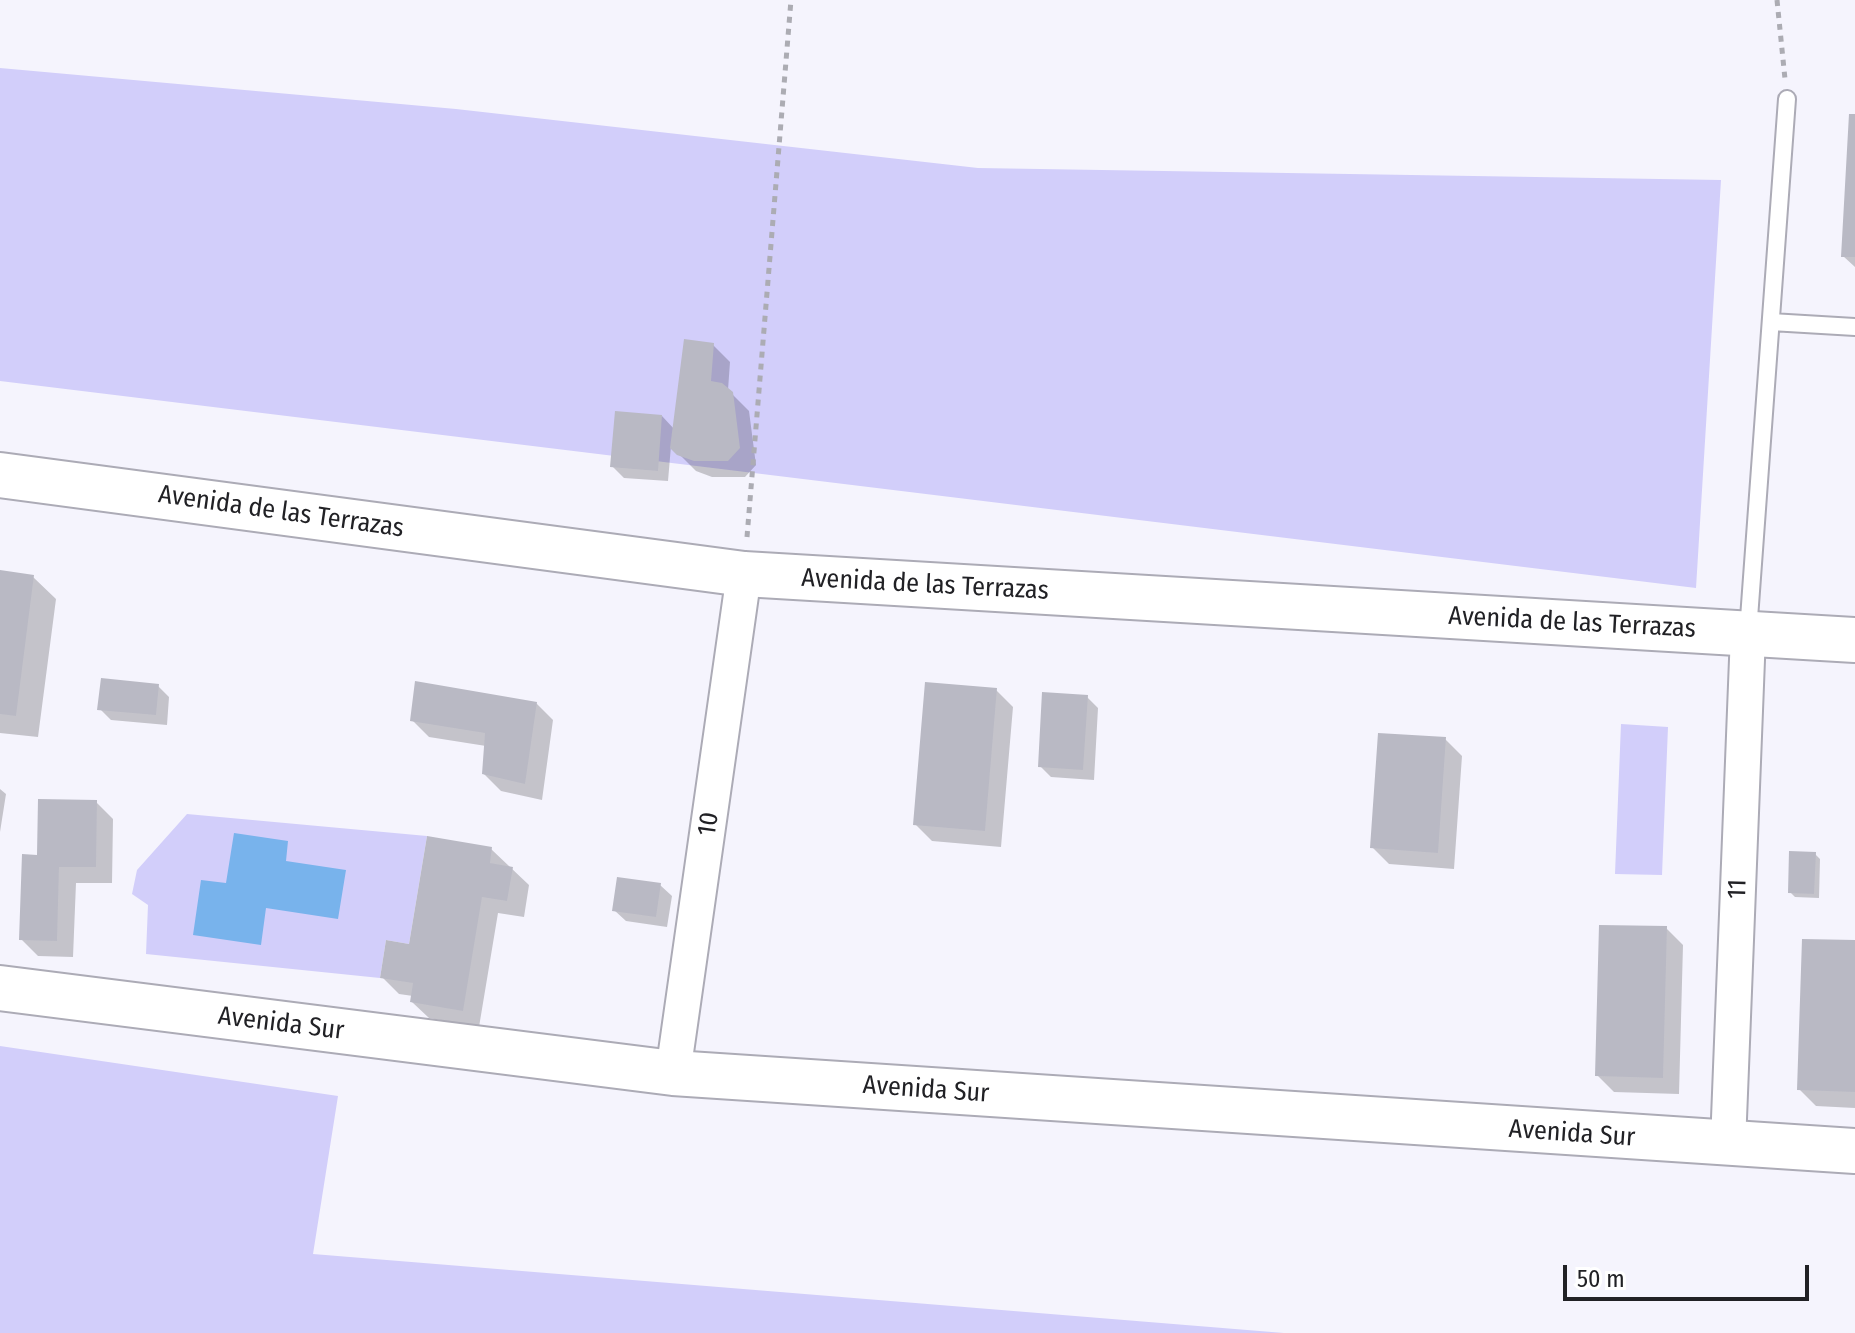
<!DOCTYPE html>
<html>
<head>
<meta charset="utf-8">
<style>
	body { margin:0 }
	#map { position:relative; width:1855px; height:1333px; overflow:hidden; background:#f5f4fd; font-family:"Fira Sans Condensed",sans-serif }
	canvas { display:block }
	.scale { position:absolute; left:1563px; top:1265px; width:246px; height:36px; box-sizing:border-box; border:4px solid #212125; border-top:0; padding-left:10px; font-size:24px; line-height:28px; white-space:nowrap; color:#212125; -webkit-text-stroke:6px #fff; paint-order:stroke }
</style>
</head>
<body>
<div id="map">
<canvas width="1855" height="1333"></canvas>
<div class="scale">50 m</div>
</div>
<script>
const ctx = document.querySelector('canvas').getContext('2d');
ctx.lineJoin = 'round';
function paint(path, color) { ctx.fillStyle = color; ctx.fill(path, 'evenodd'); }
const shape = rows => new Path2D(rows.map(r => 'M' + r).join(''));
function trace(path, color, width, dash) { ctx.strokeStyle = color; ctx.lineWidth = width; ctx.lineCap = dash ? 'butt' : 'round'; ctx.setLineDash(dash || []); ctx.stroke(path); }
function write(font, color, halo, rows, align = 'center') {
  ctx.font = font + ' "Fira Sans Condensed",sans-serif'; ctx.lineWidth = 6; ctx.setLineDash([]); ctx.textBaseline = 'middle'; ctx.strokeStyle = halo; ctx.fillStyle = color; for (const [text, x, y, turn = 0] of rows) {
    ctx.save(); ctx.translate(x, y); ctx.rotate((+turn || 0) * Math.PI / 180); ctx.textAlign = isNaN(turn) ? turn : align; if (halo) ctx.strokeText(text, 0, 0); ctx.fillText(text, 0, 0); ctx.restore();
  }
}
const green = shape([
	[0,68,456,109,978,168,1721,180,1696,588,0,381],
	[1621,724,1668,727,1662,875,1615,874],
	[187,814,427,836,409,944,386,940,380,978,146,954,148,905,132,894,137,870],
	[0,1046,338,1096,313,1254,1284,1333,0,1333]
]);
const water = shape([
	[234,833,288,841,286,861,346,870,338,919,266,908,261,945,193,935,201,880,226,883]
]);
const shadow = shape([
	[1855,116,1855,267,1843,256],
	[713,345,730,362,728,390,749,411,756,465,745,477,712,477,696,471,671,446,668,481,624,478,612,466,662,416,675,430],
	[0,572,33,577,56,599,38,737,0,733],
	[158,686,169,697,167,725,111,720,100,709],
	[996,690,1013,707,1001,847,932,841,915,824],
	[1087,697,1098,708,1094,780,1051,777,1040,766],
	[536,703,553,720,542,800,501,791,484,774,486,746,429,737,412,720],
	[1445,739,1462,756,1454,869,1389,864,1372,847],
	[0,789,6,794,0,832],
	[96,802,113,819,112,883,76,883,73,957,38,956,21,939,39,857],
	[491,849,529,885,524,917,498,913,479,1027,429,1018,412,1002,413,996,399,994,382,977],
	[1815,854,1820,859,1819,898,1795,897,1790,892],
	[660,885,672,896,667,927,626,921,614,910],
	[1666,928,1683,945,1679,1094,1614,1092,1597,1075],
	[1855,942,1855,1108,1816,1106,1799,1089]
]);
const building = shape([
	[1849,114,1855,114,1855,257,1841,257],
	[684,339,714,343,711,381,722,383,733,392,740,448,728,461,694,461,677,455,670,448],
	[615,411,662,415,658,471,610,467],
	[0,570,34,575,16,716,0,714],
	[101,678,159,684,156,715,97,710],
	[415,681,537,702,525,784,482,774,485,733,410,721],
	[925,682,997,688,985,831,913,825],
	[1042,692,1088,695,1083,770,1038,767],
	[1378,733,1446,737,1438,853,1370,848],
	[38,799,97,800,96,867,59,867,57,941,19,940,22,854,37,855],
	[427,836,492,847,490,863,513,867,507,901,482,897,463,1011,410,1002,413,983,380,978,386,940,409,944],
	[1789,851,1816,852,1814,894,1788,893],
	[617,877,661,883,656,917,612,911],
	[1599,925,1667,926,1663,1078,1595,1076],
	[1802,939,1855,940,1855,1092,1797,1090]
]);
const path = shape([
	[1777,0,1785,79],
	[747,537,791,0]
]);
const lane = shape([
	[1771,322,1855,327],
	[1748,632,1787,99]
]);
const street = shape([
	[673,1073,744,574],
	[1728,1144,1748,634]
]);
const secondary = shape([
	[0,475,744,574,1855,640],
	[0,988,673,1073,1855,1151]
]);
const streetNames = [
	["Avenida de las Terrazas",281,512,8],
	["Avenida de las Terrazas",925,585,3],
	["Avenida de las Terrazas",1572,623,3],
	["10",709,824,-82],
	["11",1738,889,-88],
	["Avenida Sur",281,1024,7],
	["Avenida Sur",926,1090,4],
	["Avenida Sur",1572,1134,4]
];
paint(green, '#d2cefa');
paint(water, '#78b3ec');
paint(shadow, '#0003');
paint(building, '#b9b9c4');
trace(lane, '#acabb6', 20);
trace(street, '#acabb6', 38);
trace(secondary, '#acabb6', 48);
trace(path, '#acacb3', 5, [6, 6]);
trace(lane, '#fff', 16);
trace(street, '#fff', 34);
trace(secondary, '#fff', 44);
write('26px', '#212125', '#fff', streetNames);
</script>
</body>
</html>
